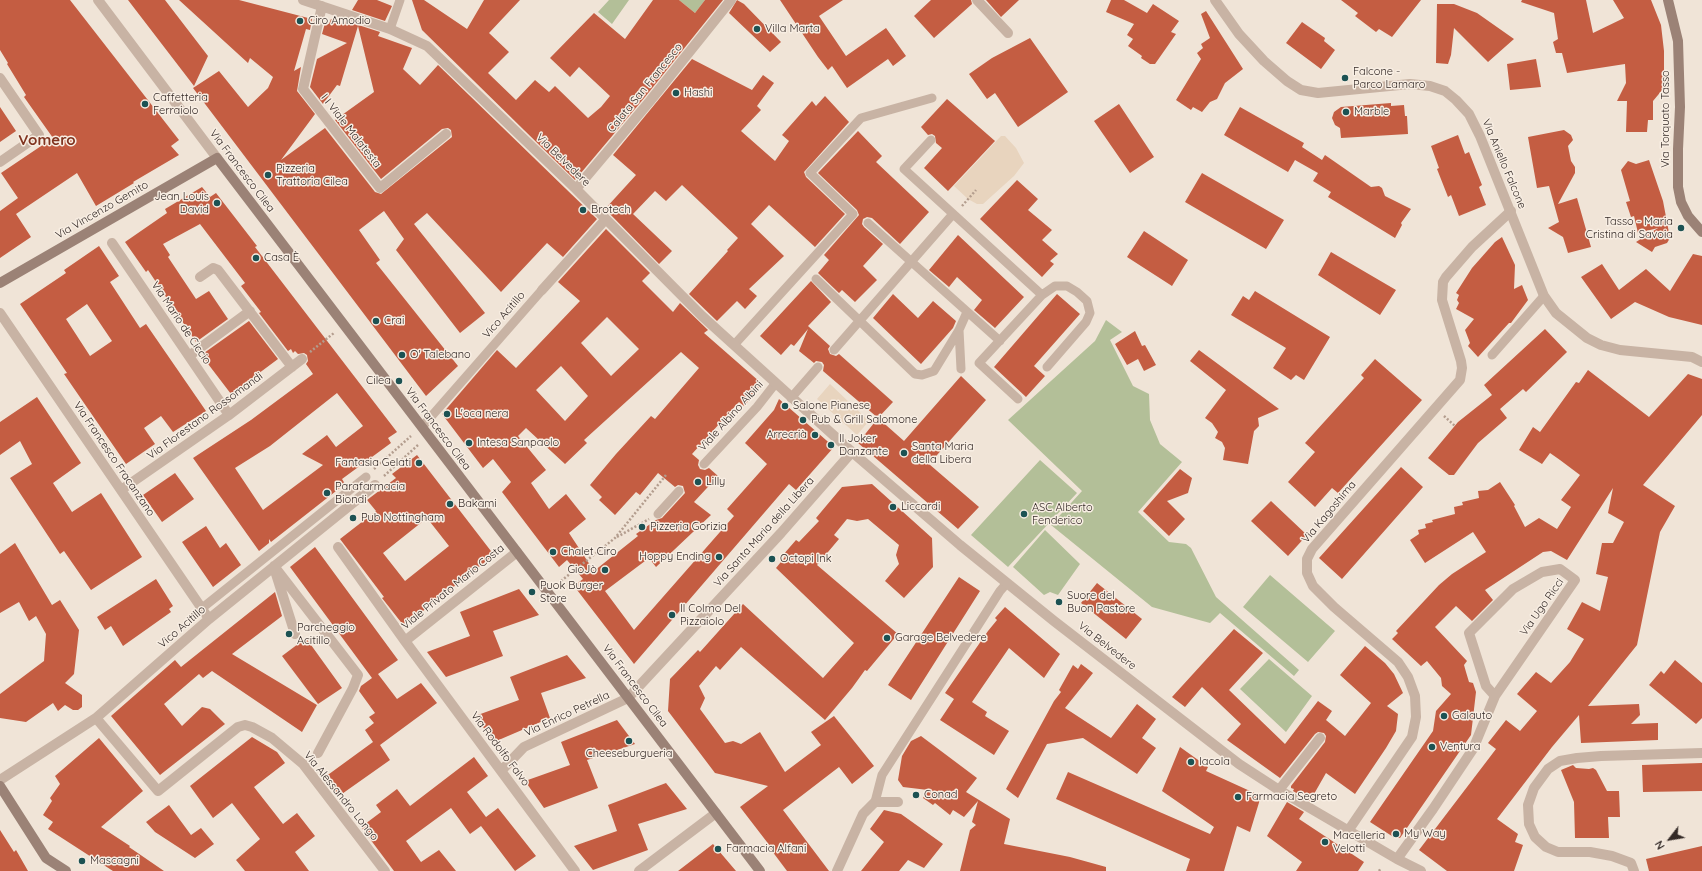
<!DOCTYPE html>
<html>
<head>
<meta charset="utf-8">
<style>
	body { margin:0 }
	#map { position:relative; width:1702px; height:871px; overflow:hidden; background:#f0e4d7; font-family:Quicksand,sans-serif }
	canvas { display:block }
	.north { position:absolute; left:1650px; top:819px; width:40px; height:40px; -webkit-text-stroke:3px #f8eee3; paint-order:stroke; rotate:239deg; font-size:11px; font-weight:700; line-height:16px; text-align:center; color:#332926 }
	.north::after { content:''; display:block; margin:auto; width:14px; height:18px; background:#332926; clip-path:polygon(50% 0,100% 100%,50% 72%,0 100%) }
</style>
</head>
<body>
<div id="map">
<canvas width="1702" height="871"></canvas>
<div class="north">N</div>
</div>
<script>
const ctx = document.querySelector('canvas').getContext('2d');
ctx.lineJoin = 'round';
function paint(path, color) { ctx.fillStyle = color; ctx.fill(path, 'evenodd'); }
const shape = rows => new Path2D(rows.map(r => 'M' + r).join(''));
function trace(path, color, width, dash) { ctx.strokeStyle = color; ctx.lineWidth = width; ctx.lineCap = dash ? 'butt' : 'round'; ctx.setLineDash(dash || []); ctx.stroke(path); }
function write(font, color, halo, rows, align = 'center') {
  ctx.font = font + ' Quicksand,sans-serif'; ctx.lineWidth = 3; ctx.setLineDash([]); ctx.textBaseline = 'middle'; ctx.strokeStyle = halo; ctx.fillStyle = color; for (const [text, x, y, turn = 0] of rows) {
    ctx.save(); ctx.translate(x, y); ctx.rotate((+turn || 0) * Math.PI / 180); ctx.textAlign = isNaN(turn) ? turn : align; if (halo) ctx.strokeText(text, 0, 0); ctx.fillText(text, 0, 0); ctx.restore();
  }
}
const green = shape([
	[609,0,629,0,612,24,598,12],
	[679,0,705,0,695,13],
	[1106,320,1122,332,1110,340,1133,386,1149,394,1150,420,1160,444,1182,462,1138,512,1169,542,1186,544,1191,548,1216,597,1299,670,1294,676,1220,613,1210,623,1152,607,1051,525,1082,491,1008,420,1095,341],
	[1040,460,1077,493,1008,567,971,535],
	[1045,530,1080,564,1058,595,1050,592,1044,595,1013,567],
	[1270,575,1335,631,1308,662,1243,607],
	[1269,659,1312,696,1286,732,1240,689]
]);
const plaza = shape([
	[1001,136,1005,136,1016,148,1024,163,1014,176,983,204,977,204,968,199,954,186],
	[830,384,869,421,857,435,817,399]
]);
const building = shape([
	[0,0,70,0,179,140,171,146,179,155,133,182,134,183,96,206,77,173,16,214,31,237,0,258,0,211,18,198,1,173,53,138,24,97,26,95,7,64,8,63,0,50],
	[128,0,165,0,208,56,194,86],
	[179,0,239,0,312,19,310,30,306,29,294,71,301,67,297,91,315,114,281,160,325,128,375,192,381,194,452,137,451,130,448,128,442,129,381,179,335,120,374,92,358,26,340,86,337,85,323,104,310,87,317,59,347,43,322,34,325,23,329,24,331,19,344,24,346,21,380,32,378,36,412,48,403,69,420,85,438,65,597,219,563,257,547,243,501,292,427,213,414,224,485,313,460,333,396,250,404,239,384,211,359,230,380,260,376,263,458,366,426,396,193,88,219,71,248,107,268,88,273,77,250,58,248,63],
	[358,0,377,0,392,6,385,21,352,10],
	[412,0,424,0,467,29,484,0,520,0,489,33,509,52,488,73,516,100,535,80,549,92,555,86,588,118,601,107,610,96,579,67,570,77,550,58,594,13,625,39,653,0,679,0,695,13,705,0,723,0,645,97,575,180,422,30],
	[737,0,744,4,781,42,770,52,729,13],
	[780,0,843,0,819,16,846,56,886,28,906,56,893,66,888,59,847,88,832,66,828,70,818,57],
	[931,0,971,0,972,4,934,38,914,16],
	[986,0,1019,0,1001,17],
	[1111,0,1124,0,1147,13,1153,4,1179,21,1171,32,1176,34,1155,64,1150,64,1141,58,1142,56,1128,46,1133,39,1127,35,1134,24,1106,12],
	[1341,0,1421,0,1392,37,1379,29,1376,32,1355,16,1358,13],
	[1522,0,1586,0,1593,33,1624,18,1613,0,1651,0,1661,25,1664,51,1664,74,1663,89,1653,101,1653,120,1648,120,1647,132,1626,132,1627,101,1617,101,1626,83,1625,64,1567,73,1562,53,1556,53,1553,42,1558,39,1554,13,1521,2],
	[1437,4,1454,4,1477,13,1514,39,1488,62,1454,28,1451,55,1448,64,1436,63],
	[1206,11,1243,69,1225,83,1217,99,1210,102,1202,112,1193,107,1191,110,1176,100,1201,59,1197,53,1203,48,1201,44,1210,38,1201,14],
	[1302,22,1325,38,1324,41,1335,50,1321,69,1286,43],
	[1030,38,1068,92,1018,127,995,93,987,99,969,74,992,58],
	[692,59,752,90,763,75,774,83,757,106,761,110,741,131,775,161,789,141,782,135,812,101,816,106,825,96,849,122,804,172,806,177,845,214,815,247,769,205,751,224,784,256,749,289,757,296,745,309,737,301,717,321,689,294,728,251,727,250,738,238,682,185,666,201,655,191,633,214,672,251,659,264,605,209,636,175,613,155],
	[1536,59,1541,87,1510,90,1507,64],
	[947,99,995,141,948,191,924,168,942,148,936,143,935,136,932,134,928,135,921,127],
	[1391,103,1391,106,1404,105,1405,116,1407,116,1408,134,1341,138,1340,128,1335,125,1332,118,1334,112,1341,107],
	[1119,104,1154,157,1130,173,1094,121],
	[0,107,16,131,0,142],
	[1240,107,1304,143,1302,147,1322,160,1325,155,1371,187,1379,186,1382,188,1385,196,1411,209,1401,223,1402,225,1395,238,1328,197,1331,192,1313,181,1318,173,1295,160,1288,172,1224,135],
	[1564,130,1571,135,1573,140,1568,146,1571,161,1575,167,1575,173,1558,204,1577,198,1591,247,1568,253,1563,237,1548,228,1559,222,1549,186,1537,188,1528,137],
	[858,131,882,156,876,162,929,212,900,244,872,218,867,217,863,219,862,224,864,227,883,244,863,266,877,280,855,302,842,290,839,293,818,273,829,260,824,255,859,215,857,210,818,173],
	[1458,135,1465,154,1469,152,1482,185,1479,187,1486,205,1459,216,1451,195,1448,197,1437,169,1439,168,1431,146],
	[1649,160,1663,201,1670,238,1667,243,1655,247,1652,252,1636,242,1658,228,1638,233,1634,216,1631,217,1626,202,1630,201,1621,170,1628,161,1636,164],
	[1202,173,1284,220,1266,249,1185,202],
	[1017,180,1038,199,1028,210,1052,230,1042,240,1058,254,1050,261,1054,264,1042,277,980,219],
	[202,187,210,197,216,193,257,246,255,247,397,432,388,438,391,443,342,479,345,484,271,542,269,539,269,543,259,551,193,458,251,420,313,374,306,364,308,361,307,355,304,353,298,354,295,351,293,353,291,349,288,351,259,313,261,312,241,286,245,283,200,224,163,244,170,255,168,257,196,299,209,291,228,319,196,342,148,270,146,272,125,242,167,213,165,209],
	[337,393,363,426,336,447,327,435,302,454,323,465,263,510,235,468,270,446],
	[606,229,650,273,642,281,673,312,680,303,708,330,704,333,760,382,760,387,744,406,739,402,692,454,699,460,698,465,700,469,705,470,709,468,718,476,694,502,711,515,656,567,649,558,605,591,634,630,734,516,727,509,767,464,745,443,774,410,779,399,834,447,796,490,789,484,634,664,574,586,583,579,567,560,559,567,502,492,511,482,493,459,483,468,442,414,497,350,516,368,580,301,558,282],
	[607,317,639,349,611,376,581,343],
	[681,352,699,368,655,419,651,416,616,454,590,485,602,497,599,500,615,515,636,492,640,495,658,473,675,487,678,485,683,486,685,493,662,518,656,520,636,534,638,536,594,571,569,533,586,519,566,494,549,509,531,483,546,470,518,436,526,428,565,464,587,443,584,440],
	[561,366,588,396,565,421,536,390],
	[1144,231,1188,260,1172,286,1127,257],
	[958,235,1024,297,995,328,974,310,982,300,957,277,949,287,929,270],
	[1502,237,1515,265,1514,289,1522,285,1528,300,1511,323,1509,323,1478,357,1468,346,1470,343,1465,330,1474,319,1456,309,1459,303,1457,300,1459,295,1456,293,1472,268,1495,242],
	[99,246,119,276,110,282,140,328,146,324,206,411,173,432,161,416,144,428,155,444,126,464,64,374,67,373,20,304,66,273,64,270],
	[87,304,112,341,90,356,66,319],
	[1331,252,1396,290,1380,315,1318,275],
	[1693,254,1702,256,1702,325,1669,317,1635,302,1611,319,1581,277,1602,264,1619,290,1646,269,1670,291],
	[811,281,831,302,808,326,830,346,828,349,830,354,836,356,839,354,893,402,878,418,823,371,824,365,822,362,816,361,814,363,799,351,808,329,794,346,791,344,781,355,760,336],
	[1255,291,1330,337,1304,380,1296,375,1291,380,1273,368,1286,348,1231,315,1243,296,1249,300],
	[893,294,918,318,933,301,956,321,953,328,921,364,873,318],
	[1057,294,1080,314,1034,366,1045,376,1026,397,994,367],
	[249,321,278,359,231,394,202,356,204,354,204,353],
	[1545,329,1567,352,1526,392,1523,389,1500,409,1507,418,1478,443,1454,475,1449,475,1428,458,1458,422,1492,395,1484,385],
	[1135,331,1142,346,1145,345,1156,365,1144,371,1138,359,1127,365,1115,344],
	[1199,350,1279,409,1258,418,1259,426,1254,431,1248,464,1223,460,1225,448,1222,442,1215,438,1218,432,1212,423,1205,418,1226,390,1190,361],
	[1375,359,1422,400,1338,493,1332,488,1315,507,1288,482,1315,452,1305,443,1364,378,1361,375],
	[1588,370,1649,417,1688,374,1702,379,1702,415,1643,485,1675,506,1660,532,1637,645,1588,706,1639,704,1640,715,1631,724,1658,723,1658,740,1581,743,1579,715,1552,747,1497,819,1518,834,1515,842,1523,845,1514,871,1447,871,1419,850,1496,749,1488,743,1506,720,1520,731,1537,711,1517,694,1536,672,1551,683,1570,662,1584,639,1567,629,1582,602,1600,611,1608,577,1596,574,1602,543,1613,543,1624,522,1608,513,1613,488,1567,560,1551,551,1543,552,1485,590,1493,600,1472,621,1456,606,1435,627,1467,661,1464,665,1466,672,1469,682,1473,683,1476,692,1471,735,1400,838,1395,838,1370,822,1433,731,1436,711,1451,694,1442,686,1441,678,1427,661,1421,666,1392,639,1398,633,1396,631,1439,585,1452,574,1486,552,1473,532,1425,563,1410,540,1419,534,1418,530,1426,528,1425,524,1433,522,1432,520,1455,514,1454,507,1463,505,1462,502,1479,498,1478,491,1488,490,1500,482,1515,505,1514,506,1525,527,1539,518,1557,529,1571,507,1561,500,1580,475,1560,460,1550,453,1542,464,1519,450,1533,427,1540,432,1576,382,1579,383],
	[961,376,986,400,929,464,979,507,958,529,858,443,878,418,904,441],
	[37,397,81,463,53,483,72,512,101,493,142,557,91,590,64,551,60,554,10,478,32,464,20,441,0,455,0,422],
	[417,455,494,555,404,626,382,598,384,597,340,539,376,511,367,500,396,478,392,474],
	[427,518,449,546,405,581,383,553],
	[1401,467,1423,487,1342,579,1319,558],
	[1180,469,1192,478,1188,493,1167,501,1185,519,1169,536,1143,511],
	[175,473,194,499,162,522,143,495],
	[872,484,932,538,933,567,904,598,885,581,899,564,896,555,899,545,868,519,857,521,847,519,834,535,839,539,817,565,898,634,867,671,865,670,852,688,825,720,741,647,720,670,716,666,699,686,705,698,700,709,725,743,733,741,741,744,760,732,785,772,821,745,811,732,834,716,874,766,852,784,839,767,783,810,829,871,787,871,769,847,770,846,740,807,768,786,715,773,668,711,670,679,698,650,700,652,743,604,823,678,854,643,776,568,785,557,783,555,796,540,799,542,819,521,816,518,842,487],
	[1271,501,1307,535,1288,556,1251,521],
	[206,526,220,548,226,543,241,565,213,587,182,542],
	[15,543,52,605,60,600,79,630,74,674,65,683,82,695,82,707,78,710,73,710,65,705,58,711,53,703,26,722,0,718,0,694,44,661,46,634,36,616,29,621,19,602,0,613,0,554],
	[315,547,398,660,378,674,397,699,421,683,437,703,380,745,390,760,339,796,325,777,373,742,365,730,374,723,369,717,375,713,359,691,361,686,372,678,290,567],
	[959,577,980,591,911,700,888,685],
	[156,579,173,606,169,609,171,612,123,646,111,626,105,630,97,617],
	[1097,583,1142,619,1126,639,1081,603],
	[519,589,539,615,493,631,503,656,446,677,427,652,470,636,460,612],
	[275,592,282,616,232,654,317,705,302,732,212,671,203,678,199,674,164,704,182,726,202,707,210,709,225,724,160,775,111,716,175,660,181,667],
	[1005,607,1060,654,1044,678,1009,648,972,702,987,712,985,716,1009,731,994,755,940,720,954,699,945,693,988,631,997,620,995,618],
	[1234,629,1263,653,1229,690,1285,744,1318,701,1332,711,1326,720,1345,736,1371,703,1340,675,1365,646,1385,663,1394,674,1403,693,1387,706,1398,714,1396,731,1386,748,1355,794,1326,773,1310,801,1293,791,1294,789,1291,788,1291,786,1325,742,1326,736,1324,733,1318,732,1315,734,1280,778,1227,740,1241,724,1202,687,1185,707,1172,697],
	[306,638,342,688,318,704,282,656],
	[567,655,586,678,541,693,550,718,494,742,475,716,519,700,510,677],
	[1675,660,1702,683,1702,718,1696,724,1649,685,1661,671,1664,674],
	[1081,664,1093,673,1065,708,1111,738,1137,704,1156,719,1142,738,1156,748,1137,774,1083,738,1047,744,1018,798,1006,789,1054,701,1061,692,1059,690,1073,665,1078,669],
	[617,720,635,744,587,760,598,788,544,808,525,781,570,765,561,742],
	[921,736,977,778,966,792,1010,819,1004,844,1070,857,1106,867,1106,871,960,871,970,830,976,825,972,822,978,801,964,817,953,810,950,815,935,803,933,805,923,798,928,790,903,787,898,780,902,756,911,741],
	[252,737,277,752,285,763,254,787,283,824,297,813,315,836,295,852,309,871,245,871,236,860,260,839,232,803,213,818,190,786],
	[99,738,143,791,101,827,130,846,129,847,164,871,113,871,48,829,53,822,43,815,52,801,50,798,60,784,55,776],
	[1180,747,1208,767,1206,771,1261,796,1250,832,1237,826,1224,871,1186,871,1190,859,1056,799,1068,772,1210,834,1214,827,1162,791],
	[474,757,488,776,467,792,486,817,498,808,536,856,515,871,481,826,470,834,451,808,406,841,421,862,439,850,456,871,394,871,361,827,381,812,376,805,397,789,410,806],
	[1702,763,1702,791,1643,792,1642,765],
	[1573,765,1576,768,1589,769,1593,768,1596,770,1607,791,1619,791,1620,817,1608,817,1609,838,1575,838,1574,802,1561,770],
	[666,783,687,809,638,824,648,850,593,870,574,846,617,831,608,805],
	[1287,802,1304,812,1299,819,1364,862,1358,871,1296,871,1302,862,1267,836],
	[169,805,191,835,201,828,214,844,195,858,155,832,146,822],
	[884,810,901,814,943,844,924,868,908,860,899,871,861,871,884,842,870,829],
	[0,830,14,852,16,850,28,871,0,871],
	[713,844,736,871,678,871],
	[1702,846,1702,871,1649,871,1646,859]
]);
const path = shape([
	[962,206,976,190],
	[310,352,334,333],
	[1444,416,1455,426],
	[374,469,411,436],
	[384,476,418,445],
	[617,537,649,519],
	[561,581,615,538,666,475],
	[1379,871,1381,868]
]);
const service = shape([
	[390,29,400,0],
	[931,140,904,169,1042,295,979,363,1018,399],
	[868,223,1000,341],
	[816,279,915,374,922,375,934,371,959,330,961,369],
	[1042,295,1055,286,1067,286,1077,292,1087,301,1090,313,1086,322,1047,367],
	[959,330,967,312],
	[734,345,853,214,810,173,861,118,932,98],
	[834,350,953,214],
	[1492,355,1544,296],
	[791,398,818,367],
	[422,427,542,290],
	[704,464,757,407,775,384],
	[658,514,679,491],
	[201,609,366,477],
	[875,802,882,775,1000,591,1007,583]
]);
const pedestrian = shape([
	[542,290,605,220]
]);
const minor = shape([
	[303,0,390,29,427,46,576,189,702,316,852,452,960,545,1054,621,1239,764,1279,790,1397,859,1421,871],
	[977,0,1008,33],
	[322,6,303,89,380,188,446,134],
	[0,78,39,135,0,162],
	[576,189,650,101,731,0],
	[112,243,229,415],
	[200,277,213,268,218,270,292,367],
	[0,313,209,619],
	[189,356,250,311],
	[121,490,229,415,302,359],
	[338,547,405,641,575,871],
	[274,566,358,675,353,688,318,753],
	[276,574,295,634],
	[405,641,517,552],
	[96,718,158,791,238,727,245,725,252,727,272,738,303,764,385,871],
	[501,771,524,747,628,698,781,533,852,452],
	[0,780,96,718,209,619,375,485],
	[1279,790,1320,738],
	[1348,831,1412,737,1416,717,1415,696,1408,677,1398,662,1334,607,1313,586,1307,573,1307,559,1312,549,1460,380,1462,368,1461,361,1442,300,1443,282,1446,277,1472,247,1511,211],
	[1397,859,1433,809,1473,749,1495,696,1575,580,1560,569,1542,572,1513,589,1469,633,1486,686,1495,696],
	[639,871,716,813],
	[837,871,863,814,875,802,898,802],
	[1634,871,1631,863,1612,856,1590,852,1558,852,1546,847,1535,837,1529,824,1528,805,1534,788,1548,769,1560,761,1577,758,1601,756,1702,753]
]);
const tertiary = shape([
	[98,0,217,158],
	[1215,0,1239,34,1264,61,1287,81,1301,90,1318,93,1410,84,1430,86,1445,91,1456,100,1469,114,1480,136,1544,296,1556,313,1587,338,1601,345,1620,350,1692,357,1702,362]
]);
const secondary = shape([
	[1668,0,1678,41,1680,107,1678,149,1678,187,1681,202,1688,216,1702,232],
	[0,283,217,158,760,871],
	[0,786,46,858,66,871]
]);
const markers = [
	[300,21,4,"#1c5253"],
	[757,29,4,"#1c5253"],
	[1345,78,4,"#1c5253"],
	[676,93,4,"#1c5253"],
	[145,104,4,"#1c5253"],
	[1346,112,4,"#1c5253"],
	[268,175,4,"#1c5253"],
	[217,203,4,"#1c5253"],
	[583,210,4,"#1c5253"],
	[1681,228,4,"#1c5253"],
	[256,258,4,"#1c5253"],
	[376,321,4,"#1c5253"],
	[402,355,4,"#1c5253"],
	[399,381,4,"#1c5253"],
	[785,406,4,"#1c5253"],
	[447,414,4,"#1c5253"],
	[803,420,4,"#1c5253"],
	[815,435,4,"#1c5253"],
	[469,443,4,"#1c5253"],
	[831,445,4,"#1c5253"],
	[904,453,4,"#1c5253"],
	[419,463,4,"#1c5253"],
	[698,482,4,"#1c5253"],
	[327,493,4,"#1c5253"],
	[450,504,4,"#1c5253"],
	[893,507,4,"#1c5253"],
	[1024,514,4,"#1c5253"],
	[353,518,4,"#1c5253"],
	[642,527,4,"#1c5253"],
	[553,552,4,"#1c5253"],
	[719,557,4,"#1c5253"],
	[772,559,4,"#1c5253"],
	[605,570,4,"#1c5253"],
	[532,592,4,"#1c5253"],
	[1059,602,4,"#1c5253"],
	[672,615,4,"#1c5253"],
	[289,634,4,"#1c5253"],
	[887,638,4,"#1c5253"],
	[1444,716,4,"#1c5253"],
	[629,741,4,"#1c5253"],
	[1432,747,4,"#1c5253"],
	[1191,762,4,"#1c5253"],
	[916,795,4,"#1c5253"],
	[1238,797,4,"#1c5253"],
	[1396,834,4,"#1c5253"],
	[1325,842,4,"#1c5253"],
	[718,849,4,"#1c5253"],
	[82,861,4,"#1c5253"]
];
const poiNames = [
	["Ciro Amodio",308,21],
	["Villa Marta",765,29],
	["Falcone -",1353,72],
	["Parco Lamaro",1353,85],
	["Hashi",684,93],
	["Caffetteria",153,98],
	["Ferraiolo",153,111],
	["Marble",1354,112],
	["Pizzeria",276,169],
	["Trattoria Cilea",276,182],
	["Jean Louis",209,197,"right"],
	["David",209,210,"right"],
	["Brotech",591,210],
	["Tasso - Maria",1673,222,"right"],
	["Cristina di Savoia",1673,235,"right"],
	["Casa È",264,258],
	["Crai",384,321],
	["O' Talebano",410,355],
	["Cilea",391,381,"right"],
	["Salone Pianese",793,406],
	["L'oca nera",455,414],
	["Pub & Grill Salomone",811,420],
	["Arrecrià",807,435,"right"],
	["Il Joker",839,439],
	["Danzante",839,452],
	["Intesa Sanpaolo",477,443],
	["Santa Maria",912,447],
	["della Libera",912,460],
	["Fantasia Gelati",411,463,"right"],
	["Lilly",706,482],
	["Parafarmacia",335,487],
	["Biondi",335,500],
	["Bakami",458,504],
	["Liccardi",901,507],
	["ASC Alberto",1032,508],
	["Fenderico",1032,521],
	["Pub Nottingham",361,518],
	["Pizzeria Gorizia",650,527],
	["Chalet Ciro",561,552],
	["Hoppy Ending",711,557,"right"],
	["Octopi Ink",780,559],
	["GioJò",597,570,"right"],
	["Puok Burger",540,586],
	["Store",540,599],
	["Suore del",1067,596],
	["Buon Pastore",1067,609],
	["Il Colmo Del",680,609],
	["Pizzaiolo",680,622],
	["Parcheggio",297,628],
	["Acitillo",297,641],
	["Garage Belvedere",895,638],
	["Galauto",1452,716],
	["Ventura",1440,747],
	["Cheeseburgueria",629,754,"center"],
	["Iacola",1199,762],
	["Conad",924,795],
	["Farmacia Segreto",1246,797],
	["My Way",1404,834],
	["Macelleria",1333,836],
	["Velotti",1333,849],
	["Farmacia Alfani",726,849],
	["Mascagni",90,861]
];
const streetNames = [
	["Calata San Francesco",645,88,-51],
	["Via Torquato Tasso",1666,119,-90],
	["I I Viale Malatesta",351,131,52],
	["Via Belvedere",563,160,44],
	["Via Aniello Falcone",1504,164,67],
	["Via Francesco Cilea",242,171,53],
	["Via Vincenzo Gemito",102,210,-30],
	["Vico Acitillo",504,315,-49],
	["Via Mario de Ciccio",181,323,56],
	["Via Florestano Rossomandi",205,416,-36],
	["Viale Albino Albini",731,416,-48],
	["Via Francesco Cilea",438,429,53],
	["Via Francesco Fracanzano",114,459,56],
	["Via Kagoshima",1329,512,-50],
	["Via Santa Maria della Libera",764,532,-48],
	["Viale Privato Mario Costa",453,587,-39],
	["Via Ugo Ricci",1542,607,-55],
	["Vico Acitillo",182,627,-41],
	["Via Belvedere",1107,646,38],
	["Via Francesco Cilea",635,686,53],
	["Via Enrico Petrella",567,714,-25],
	["Via Rodolfo Falvo",500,749,53],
	["Via Alessandro Longo",341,796,51]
];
const districtNames = [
	["Vomero",47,140]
];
paint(green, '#b3bf98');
paint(plaza, '#e8d4be');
paint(building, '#c45d42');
trace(path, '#b39d8e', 2.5, [2, 2]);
trace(service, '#c8b3a4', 9);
trace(pedestrian, '#c8b3a4', 10);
trace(minor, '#c8b3a4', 10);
trace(tertiary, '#c8b3a4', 10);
trace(secondary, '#9b8276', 10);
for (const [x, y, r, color] of markers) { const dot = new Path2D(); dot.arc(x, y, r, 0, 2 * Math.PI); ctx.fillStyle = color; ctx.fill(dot); trace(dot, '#f8eee3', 1.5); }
write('11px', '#332926', '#f8eee3', poiNames, 'left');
write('11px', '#332926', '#f8eee3', streetNames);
write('bold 15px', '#803420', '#f8eee3', districtNames);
</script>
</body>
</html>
